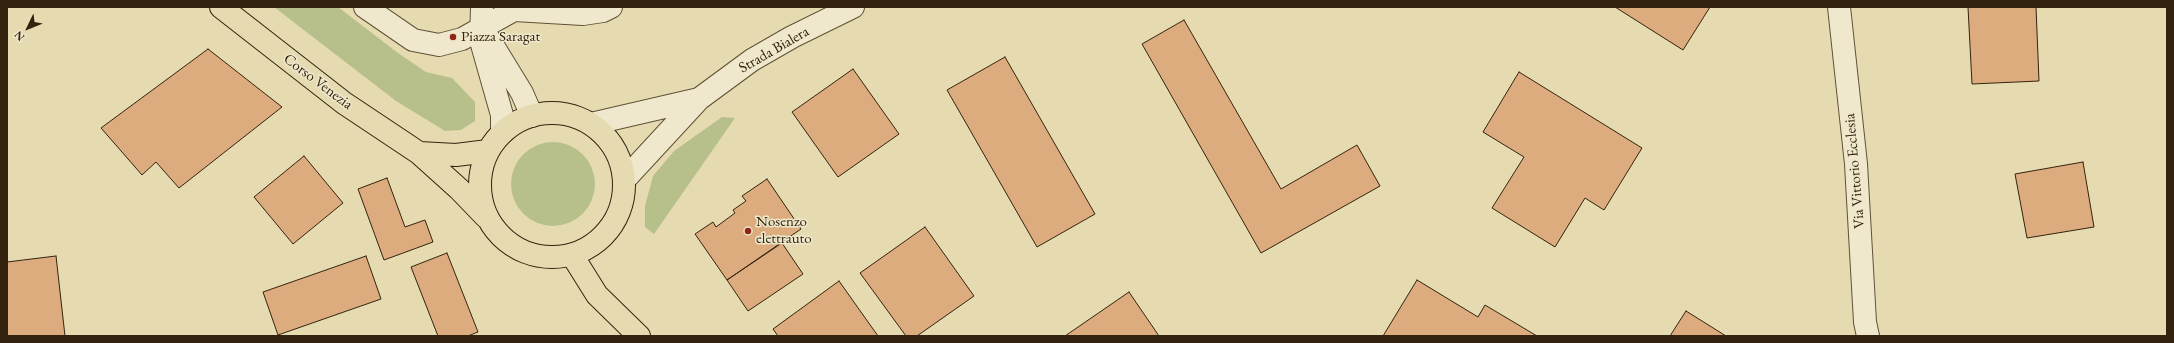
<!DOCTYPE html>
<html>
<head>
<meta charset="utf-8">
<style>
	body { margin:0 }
	#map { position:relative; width:2174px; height:343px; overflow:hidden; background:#e6dbb0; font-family:"EB Garamond",serif }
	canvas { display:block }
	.frame { position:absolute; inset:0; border:8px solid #33230e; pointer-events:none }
	.north { position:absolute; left:8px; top:8px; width:40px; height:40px; -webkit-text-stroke:3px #efe8cc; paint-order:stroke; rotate:227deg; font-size:11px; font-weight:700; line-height:16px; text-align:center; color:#33230e }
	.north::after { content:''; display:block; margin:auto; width:14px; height:18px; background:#33230e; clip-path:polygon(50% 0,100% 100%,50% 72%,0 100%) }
</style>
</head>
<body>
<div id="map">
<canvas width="2174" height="343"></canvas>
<div class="frame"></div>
<div class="north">N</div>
</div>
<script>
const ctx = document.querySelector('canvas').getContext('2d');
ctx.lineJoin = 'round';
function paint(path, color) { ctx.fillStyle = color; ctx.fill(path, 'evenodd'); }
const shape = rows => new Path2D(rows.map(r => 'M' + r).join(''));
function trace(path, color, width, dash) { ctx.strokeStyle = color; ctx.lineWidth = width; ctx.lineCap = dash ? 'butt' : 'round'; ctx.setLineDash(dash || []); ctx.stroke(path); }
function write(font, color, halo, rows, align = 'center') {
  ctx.font = font + ' "EB Garamond",serif'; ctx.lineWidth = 3; ctx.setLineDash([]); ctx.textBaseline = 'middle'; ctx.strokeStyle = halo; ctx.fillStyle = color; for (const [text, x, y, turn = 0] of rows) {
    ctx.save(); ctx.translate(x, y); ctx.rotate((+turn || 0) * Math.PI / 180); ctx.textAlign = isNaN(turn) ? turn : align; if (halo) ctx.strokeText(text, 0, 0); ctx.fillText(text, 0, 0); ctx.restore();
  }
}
const green = shape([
	[274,7,338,7,398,53,426,72,452,78,475,102,475,121,461,130,445,131,396,101],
	[722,117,735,118,654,234,645,227,645,206,653,176,674,151],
	'511 184a42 42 0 1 1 84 0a42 42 0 1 1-84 0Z'
]);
const building = shape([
	[1615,7,1710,7,1683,50,1615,7],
	[1968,7,2036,7,2039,81,1972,84,1968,7],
	[1184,20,1281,189,1357,145,1380,186,1261,253,1142,44,1184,20],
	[208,49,282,107,179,188,156,162,142,175,101,128,208,49],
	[1005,57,1095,214,1037,247,947,90,1005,57],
	[853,69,899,134,838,177,792,112,853,69],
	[1519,72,1642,148,1604,210,1585,198,1555,247,1492,208,1524,157,1483,132,1519,72],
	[304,156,343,203,293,244,254,197,304,156],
	[2083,162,2094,227,2027,238,2015,174,2083,162],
	[387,178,405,227,425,220,433,242,384,260,358,189,387,178],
	[767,179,801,229,727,280,695,234,713,222,716,227,735,213,733,210,746,201,742,196,767,179],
	[925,227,974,296,917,336,906,336,860,273,925,227],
	[782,243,803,274,748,311,727,280,782,243],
	[447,253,478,332,468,336,438,336,411,267,447,253],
	[56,256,65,336,7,336,7,262,56,256],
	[366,256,381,299,278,335,263,292,366,256],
	[1417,280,1478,317,1485,305,1537,336,1383,336,1417,280],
	[839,281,878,336,778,336,773,329,839,281],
	[1129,292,1159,336,1065,336,1129,292],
	[1686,311,1726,336,1670,336,1686,311]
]);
const minor = shape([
	[365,7,413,40,439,45,462,39,514,10,583,14,603,11,611,7],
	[482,7,481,41,502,115,502,133],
	[1839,7,1856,164,1865,322,1868,336],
	[484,31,522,93,532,116],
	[591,124,699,99],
	[625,179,699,99,752,60,792,37,853,7]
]);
const major = shape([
	[221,7,344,103,419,153,459,189,486,217],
	'480 185a72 72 0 1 1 144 0a72 72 0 1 1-144 0Z',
	[419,153,456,155,488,151],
	[572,255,597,295,639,336]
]);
const markers = [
	[453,37,4,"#8f2418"],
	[748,231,4,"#8f2418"]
];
const poiNames = [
	["Piazza Saragat",461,37],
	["Nosenzo",756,222],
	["elettrauto",756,239]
];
const streetNames = [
	["Strada Bialera",774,50,-30],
	["Corso Venezia",318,82,37],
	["Via Vittorio Ecclesia",1855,171,-95]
];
paint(green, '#b7c08a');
paint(building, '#dcac7f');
trace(building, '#33230e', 1);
trace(minor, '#605136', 24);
trace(major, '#33230e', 24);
trace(minor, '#efe8cc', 22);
trace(major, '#e6dbb0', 22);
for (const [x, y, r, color] of markers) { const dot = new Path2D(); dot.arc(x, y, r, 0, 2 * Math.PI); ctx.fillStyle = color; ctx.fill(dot); trace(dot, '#efe8cc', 1.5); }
write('15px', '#33230e', '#efe8cc', poiNames, 'left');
write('15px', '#33230e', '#efe8cc', streetNames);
</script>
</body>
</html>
